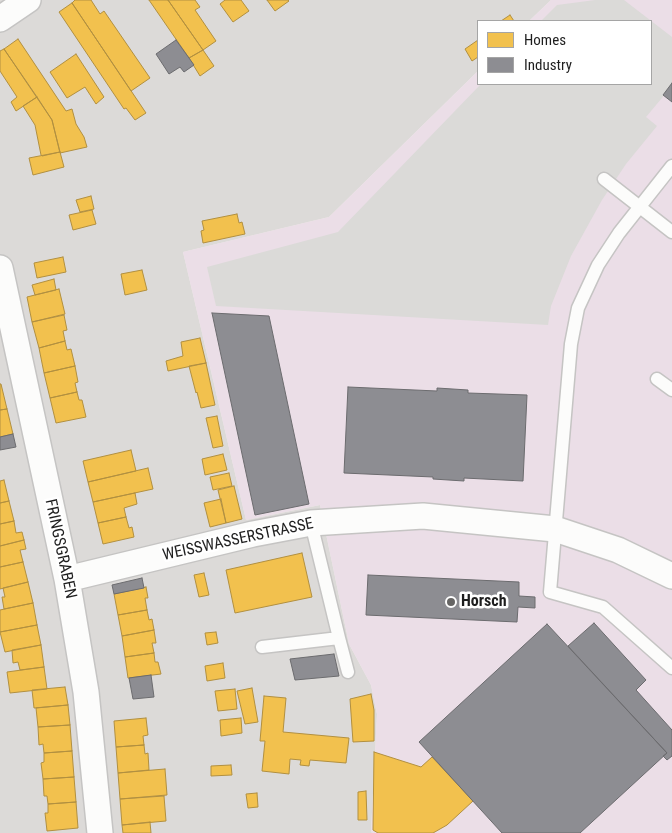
<!DOCTYPE html>
<html>
<head>
<meta charset="utf-8">
<style>
	body { margin:0 }
	#map { position:relative; width:672px; height:833px; overflow:hidden; background:#edeae7; font-family:"Roboto Condensed",sans-serif }
	canvas { display:block }
	.legend { position:absolute; left:477px; top:20px; width:175px; height:65px; box-sizing:border-box; background:#fff; border:1px solid #a5a5a5; margin:0; padding:6px 9px; list-style:none; font-size:15px; color:#1e1e1e }
	.legend li { display:flex; align-items:center; gap:10px; height:25px }
	.legend b { width:25px; border:1px solid #a5a5a5 }
</style>
</head>
<body>
<div id="map">
<canvas width="672" height="833"></canvas>
<ul class="legend">
<li><b style="height:14px;background:#f2c14e"></b>Homes</li>
<li><b style="height:14px;background:#8d8d92"></b>Industry</li>
</ul>
</div>
<script>
const ctx = document.querySelector('canvas').getContext('2d');
ctx.lineJoin = 'round';
function paint(path, color) { ctx.fillStyle = color; ctx.fill(path, 'evenodd'); }
const shape = rows => new Path2D(rows.map(r => 'M' + r).join(''));
function trace(path, color, width, dash) { ctx.strokeStyle = color; ctx.lineWidth = width; ctx.lineCap = dash ? 'butt' : 'round'; ctx.setLineDash(dash || []); ctx.stroke(path); }
function write(font, color, halo, rows, align = 'center') {
  ctx.font = font + ' "Roboto Condensed",sans-serif'; ctx.lineWidth = 5; ctx.setLineDash([]); ctx.textBaseline = 'middle'; ctx.strokeStyle = halo; ctx.fillStyle = color; for (const [text, x, y, turn = 0] of rows) {
    ctx.save(); ctx.translate(x, y); ctx.rotate((+turn || 0) * Math.PI / 180); ctx.textAlign = isNaN(turn) ? turn : align; if (halo) ctx.strokeText(text, 0, 0); ctx.fillText(text, 0, 0); ctx.restore();
  }
}
const residential = shape([
	[0,0,551,0,529,21,478,21,478,71,329,217,183,252,246,520,320,505,349,644,371,685,377,714,371,832,373,833,0,833]
]);
const industrial = shape([
	[551,0,672,0,672,833,373,833,371,832,377,714,371,685,349,644,320,505,246,520,183,252,329,217,478,71,478,84,651,84,651,21,529,21]
]);
const religious = shape([
	[595,0,624,0,672,37,672,86,646,117,657,126,626,164,602,200,571,256,551,306,548,325,216,306,207,267,338,232,481,84,651,84,651,21,541,21,557,5]
]);
const homes = shape([
	[75,0,91,0,100,14,104,11,150,78,131,91,72,3,75,0],
	[149,0,168,0,203,50,189,58,149,0],
	[168,0,195,0,200,7,195,10,216,41,203,50,168,0],
	[225,0,241,0,249,11,233,22,220,4,225,0],
	[267,0,288,0,289,1,275,11,267,0],
	[72,3,146,113,135,120,126,108,124,109,59,12,72,3],
	[510,15,514,21,501,21,510,15],
	[18,39,66,111,72,109,76,124,84,137,87,147,60,153,52,120,4,49,18,39],
	[478,40,478,57,472,61,465,49,478,40],
	[4,49,37,97,16,111,11,102,17,97,0,71,0,51,4,49],
	[203,50,214,66,200,76,189,58,203,50],
	[76,54,104,97,96,104,85,87,67,98,50,72,76,54],
	[37,97,52,120,60,152,42,156,41,155,35,125,23,106,37,97],
	[60,152,64,167,33,175,29,158,60,152],
	[91,196,94,209,80,212,76,200,91,196],
	[92,210,96,224,73,230,69,215,92,210],
	[237,214,239,223,242,222,245,234,203,243,201,231,204,230,202,221,237,214],
	[63,257,66,272,37,278,34,263,63,257],
	[142,270,147,290,125,295,121,274,142,270],
	[54,279,56,290,35,295,32,285,54,279],
	[59,289,65,314,32,322,27,297,59,289],
	[64,315,67,330,63,331,65,341,39,348,32,322,64,315],
	[200,338,206,363,168,371,166,361,183,356,181,342,200,338],
	[65,341,67,350,71,349,75,366,44,373,39,348,65,341],
	[206,363,215,405,201,408,197,392,196,393,189,366,206,363],
	[75,366,78,382,75,383,77,392,50,398,44,373,75,366],
	[0,384,1,384,7,409,0,410,0,384],
	[77,392,79,400,82,400,86,417,56,423,50,398,77,392],
	[7,409,13,434,0,437,0,410,7,409],
	[217,416,223,446,213,448,206,418,217,416],
	[131,450,136,471,88,482,83,461,131,450],
	[223,454,227,470,205,475,202,459,223,454],
	[148,468,153,489,93,502,88,482,148,468],
	[229,473,232,486,213,490,210,477,229,473],
	[4,480,9,501,0,503,0,481,4,480],
	[234,486,242,519,226,523,218,490,234,486],
	[135,493,137,504,124,508,126,517,98,523,93,502,135,493],
	[221,499,226,523,210,527,204,503,221,499],
	[9,501,14,521,0,524,0,503,9,501],
	[126,517,129,528,132,527,134,537,103,544,98,523,126,517],
	[14,521,16,533,22,532,24,540,0,546,0,524,14,521],
	[24,540,26,549,20,550,23,562,0,567,0,546,24,540],
	[302,553,312,597,235,613,226,570,302,553],
	[23,562,28,582,0,589,0,567,23,562],
	[204,573,209,595,199,597,194,575,204,573],
	[28,582,33,603,4,609,2,597,5,597,3,588,28,582],
	[146,587,148,598,145,598,147,610,118,615,114,594,146,587],
	[33,603,37,625,0,632,0,610,33,603],
	[147,610,149,620,152,619,154,630,122,636,118,615,147,610],
	[37,625,41,645,5,652,0,632,37,625],
	[154,630,156,643,152,643,154,653,125,657,122,636,154,630],
	[216,632,218,643,207,645,205,633,216,632],
	[41,645,44,667,20,670,18,662,13,663,12,650,41,645],
	[154,653,155,662,158,662,161,674,128,678,125,657,154,653],
	[223,663,225,678,207,681,205,666,223,663],
	[44,667,47,689,10,693,7,672,44,667],
	[65,687,68,705,34,708,32,690,65,687],
	[252,688,258,722,245,724,237,691,252,688],
	[235,689,237,709,218,711,215,691,235,689],
	[371,694,374,710,374,741,353,742,350,699,371,694],
	[264,696,286,698,283,732,349,738,346,763,310,760,309,766,300,765,301,760,290,759,289,774,262,771,265,741,260,741,264,696],
	[68,705,70,725,38,727,36,708,68,705],
	[146,718,148,735,143,736,144,745,116,747,114,721,146,718],
	[241,718,242,733,221,736,220,720,241,718],
	[70,725,72,751,44,753,43,744,39,745,38,727,70,725],
	[144,745,145,754,148,753,149,770,118,773,116,747,144,745],
	[72,751,74,777,43,779,41,763,44,762,44,753,72,751],
	[374,752,421,767,432,757,473,801,447,825,433,833,378,833,373,830,374,752],
	[231,765,232,775,211,776,211,766,231,765],
	[165,769,167,795,120,799,118,773,165,769],
	[74,777,76,802,48,804,47,796,44,796,43,779,74,777],
	[366,791,367,820,358,820,358,792,366,791],
	[257,793,258,807,248,808,246,794,257,793],
	[164,796,166,821,122,825,120,799,164,796],
	[76,802,78,828,47,831,45,813,48,813,48,804,76,802],
	[150,822,151,833,123,833,122,825,150,822]
]);
const industry = shape([
	[176,40,194,65,184,72,180,67,169,74,156,54,176,40],
	[672,83,672,102,663,95,672,83],
	[212,313,269,316,309,504,255,515,212,313],
	[348,387,437,391,437,388,468,390,468,393,527,395,523,481,464,478,464,481,433,479,433,477,344,473,348,387],
	[13,434,16,447,0,450,0,437,13,434],
	[368,575,519,582,519,596,535,597,535,608,518,607,517,622,366,615,368,575],
	[142,578,144,588,114,594,112,585,142,578],
	[594,623,646,680,636,690,672,730,672,756,667,760,663,756,667,753,568,646,594,623],
	[547,624,667,753,580,833,502,833,419,742,547,624],
	[334,654,339,676,295,680,290,659,334,654],
	[151,675,154,697,133,699,129,678,151,675]
]);
const lane = shape([
	[672,166,619,233,598,265,578,308,571,344,550,592,603,607,672,668],
	[604,179,672,232],
	[657,379,672,390],
	[311,523,339,638,348,672],
	[262,647,339,638]
]);
const street = shape([
	[0,19,28,0],
	[0,268,67,579,86,692,100,833],
	[67,579,253,534,311,523,423,516,555,529,618,550,672,576]
]);
const markers = [
	[451,602,5,"#666564"]
];
const streetNames = [
	["WEISSWASSERSTRASSE",238,540,-12],
	["FRINGSGRABEN",60,549,78]
];
const poiNames = [
	["Horsch",461,602]
];
paint(residential, '#dcdad8');
paint(industrial, '#ebdee7');
paint(religious, '#dbdad8');
paint(homes, '#f2c14e');
trace(homes, '#b29040', 1);
paint(industry, '#8d8d92');
trace(industry, '#6c6c6f', 1);
trace(lane, '#c5c4c3', 15);
trace(street, '#c5c4c3', 28);
trace(lane, '#fcfcfb', 12);
trace(street, '#fcfcfb', 25);
for (const [x, y, r, color] of markers) { const dot = new Path2D(); dot.arc(x, y, r, 0, 2 * Math.PI); ctx.fillStyle = color; ctx.fill(dot); trace(dot, '#fff', 2); }
write('16px', '#1e1e1e', '#fff', streetNames);
write('bold 16px', '#1e1e1e', '#fff', poiNames, 'left');
</script>
</body>
</html>
